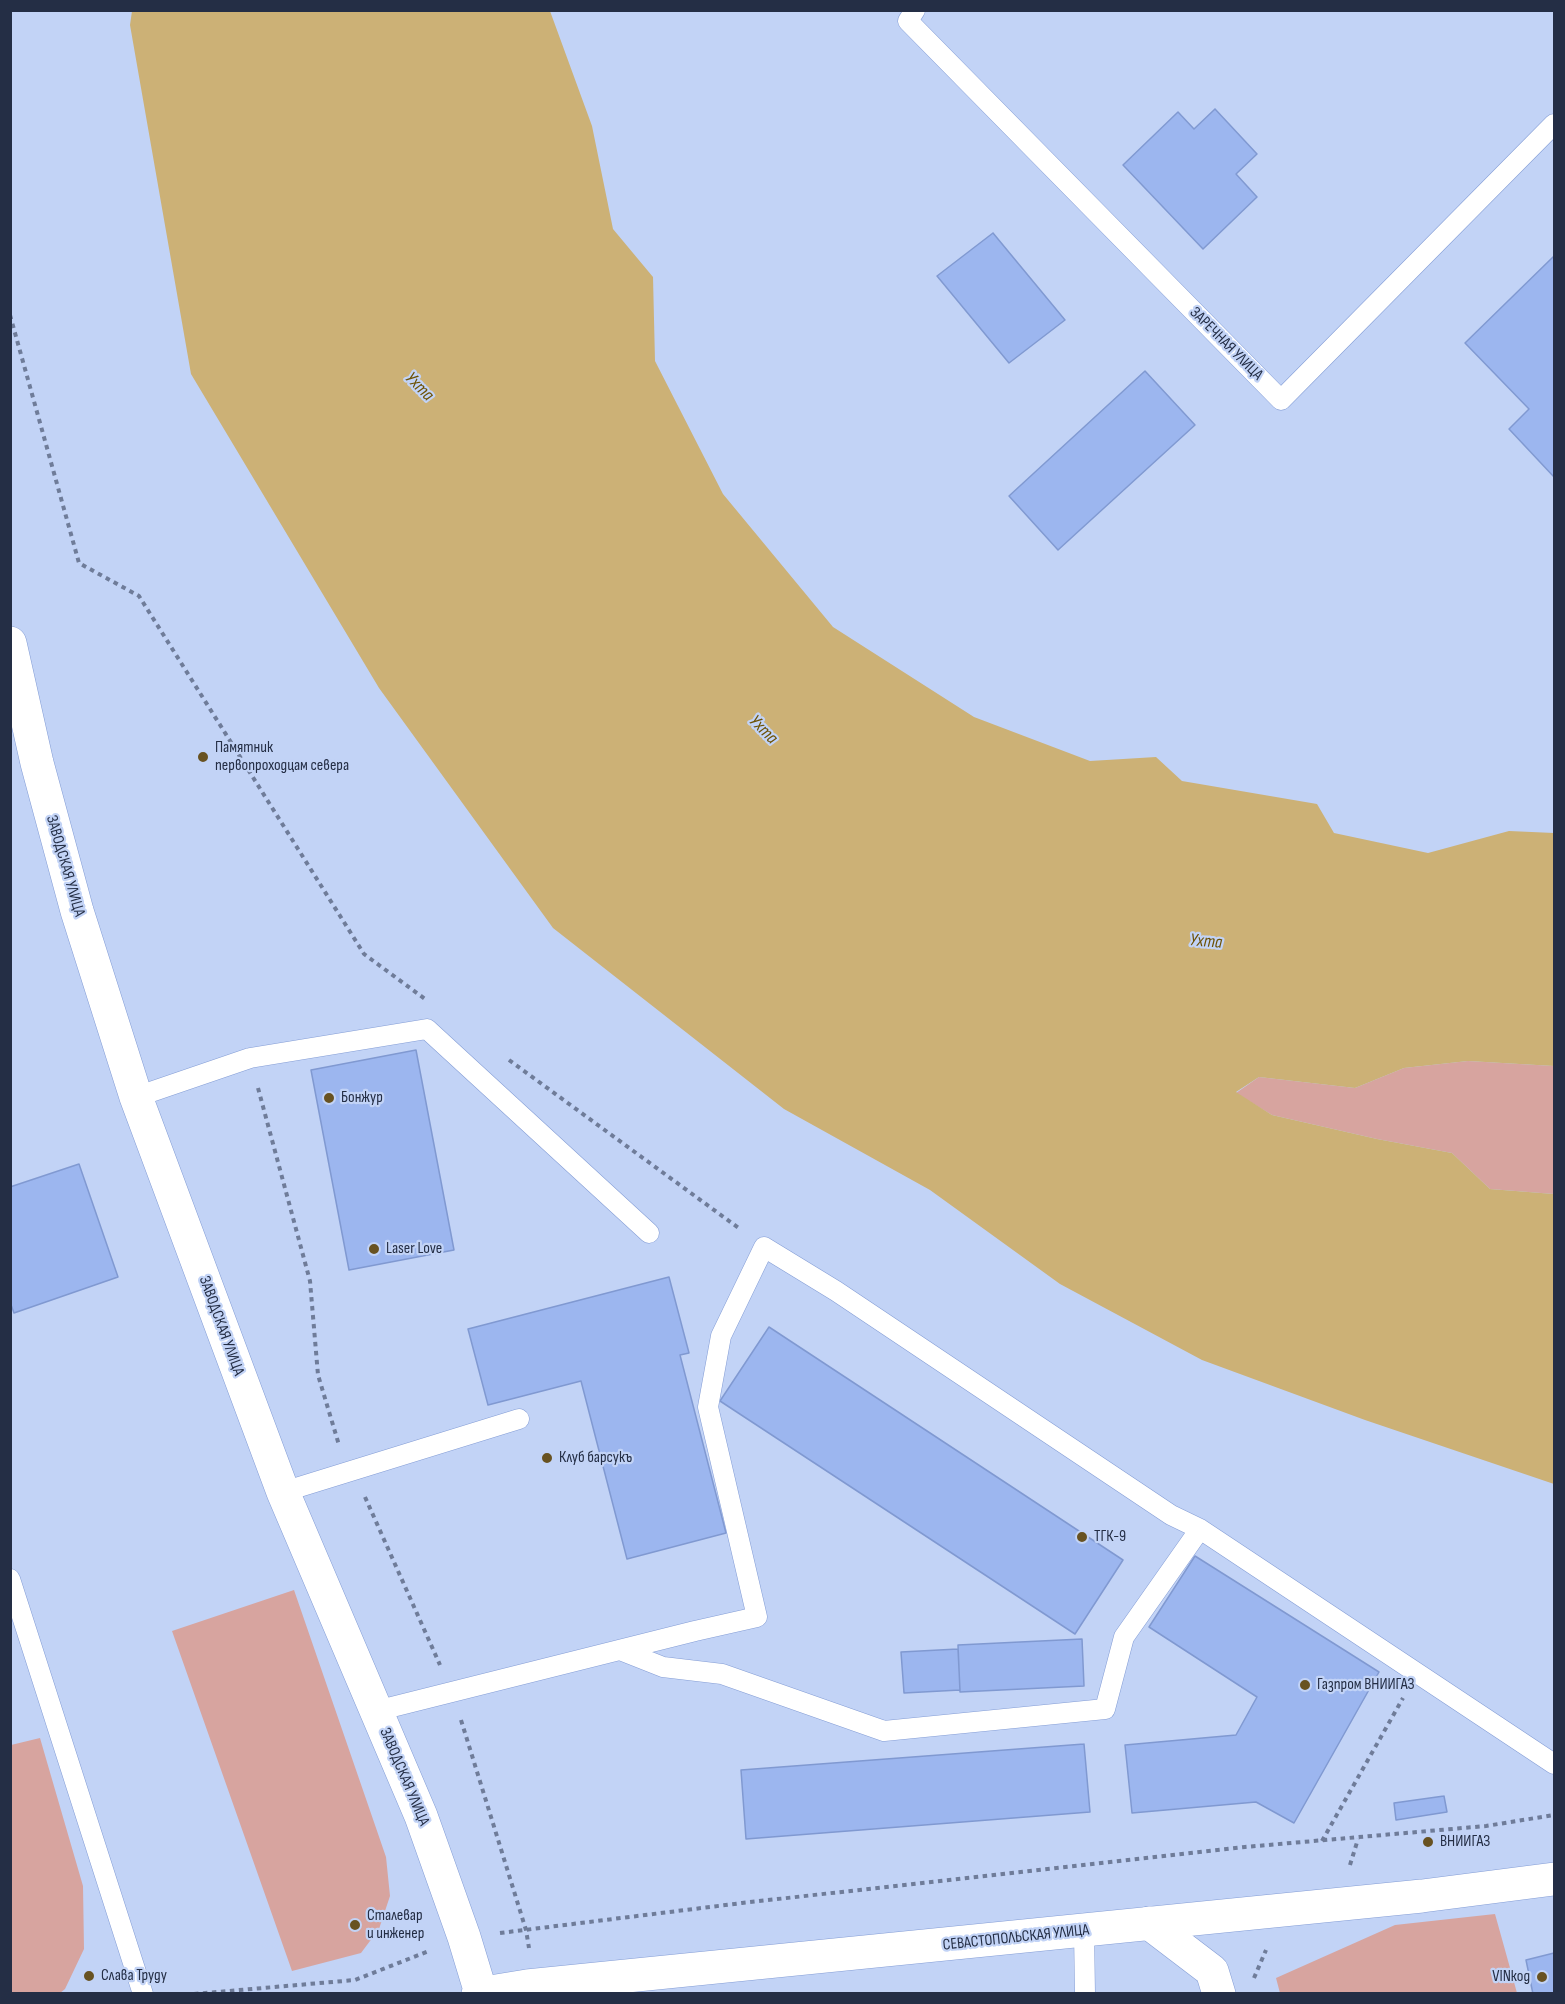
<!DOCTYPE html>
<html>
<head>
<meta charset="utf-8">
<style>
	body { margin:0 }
	#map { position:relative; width:1565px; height:2004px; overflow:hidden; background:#c2d3f6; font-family:"Sofia Sans Condensed",sans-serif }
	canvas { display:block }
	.frame { position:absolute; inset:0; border:12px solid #242e45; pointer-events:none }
</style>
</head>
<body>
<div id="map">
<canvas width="1565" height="2004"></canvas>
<div class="frame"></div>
</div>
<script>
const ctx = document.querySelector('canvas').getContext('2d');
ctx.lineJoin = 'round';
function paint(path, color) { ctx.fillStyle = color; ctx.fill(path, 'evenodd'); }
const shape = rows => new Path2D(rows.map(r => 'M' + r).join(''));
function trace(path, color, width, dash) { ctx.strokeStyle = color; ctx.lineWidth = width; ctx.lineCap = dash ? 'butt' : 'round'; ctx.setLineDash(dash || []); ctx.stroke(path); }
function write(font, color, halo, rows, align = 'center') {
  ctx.font = font + ' "Sofia Sans Condensed",sans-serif'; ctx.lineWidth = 4.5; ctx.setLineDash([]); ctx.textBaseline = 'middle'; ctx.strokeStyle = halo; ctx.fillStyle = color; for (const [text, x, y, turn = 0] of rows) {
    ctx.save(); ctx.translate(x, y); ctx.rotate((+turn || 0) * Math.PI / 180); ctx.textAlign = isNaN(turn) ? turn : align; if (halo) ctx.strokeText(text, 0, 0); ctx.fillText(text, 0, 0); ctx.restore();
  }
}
const green = shape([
	[1468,1061,1554,1066,1554,1194,1490,1189,1452,1153,1377,1139,1272,1115,1236,1093,1259,1077,1355,1088,1404,1068],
	[294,1590,386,1857,390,1896,379,1929,361,1953,292,1971,172,1631],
	[40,1738,83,1886,84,1949,65,1989,60,1993,11,1993,11,1745],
	[1495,1914,1517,1993,1280,1993,1276,1978,1395,1925]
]);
const water = shape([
	[132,11,550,11,592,126,613,229,653,277,655,361,723,494,833,627,974,717,1090,761,1156,757,1182,781,1317,804,1334,833,1428,853,1509,831,1554,833,1554,1066,1468,1061,1404,1068,1355,1088,1259,1077,1236,1092,1272,1115,1377,1139,1452,1153,1490,1189,1554,1194,1554,1484,1365,1420,1202,1360,1060,1284,930,1190,784,1109,553,928,379,688,191,374,130,25]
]);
const building = shape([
	[1215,109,1257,154,1236,174,1257,197,1203,249,1123,165,1178,112,1194,129,1215,109],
	[993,233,1065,320,1009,363,937,276,993,233],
	[1553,257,1554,259,1554,477,1509,429,1529,409,1465,343,1553,257],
	[1145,371,1195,425,1058,550,1009,496,1145,371],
	[416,1050,454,1250,349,1270,311,1070,416,1050],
	[79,1164,118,1277,14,1313,10,1302,10,1187,79,1164],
	[669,1277,689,1353,680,1355,726,1533,627,1559,581,1381,488,1405,468,1329,669,1277],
	[769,1327,1123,1560,1075,1634,720,1401,769,1327],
	[1195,1556,1379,1672,1294,1823,1256,1802,1132,1813,1125,1745,1236,1735,1257,1697,1149,1627,1195,1556],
	[1082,1639,1084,1686,960,1692,958,1645,1082,1639],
	[958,1649,960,1690,904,1693,901,1652,958,1649],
	[1084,1744,1090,1812,746,1839,741,1770,1084,1744],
	[1444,1796,1447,1812,1396,1820,1394,1803,1444,1796],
	[1554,1953,1554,1994,1533,1994,1526,1960,1554,1953]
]);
const path = shape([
	[10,315,79,563,139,596,364,954,425,999],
	[509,1060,740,1229],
	[258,1088,310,1281,318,1375,339,1445],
	[365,1497,440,1665],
	[461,1720,526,1930,529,1948],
	[1322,1841,1403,1698],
	[1350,1865,1358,1839],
	[500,1933,742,1903,1245,1847,1486,1826,1554,1815],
	[1254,1978,1266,1950],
	[194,1994,355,1980,429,1951]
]);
const lane = shape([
	[915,10,908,21,1281,400,1554,124],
	[136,1097,250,1058,427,1029,649,1233],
	[283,1492,519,1419],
	[10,1579,143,1994],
	[620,1650,663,1667,722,1674,884,1731,1105,1709,1124,1637,1200,1529],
	[376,1711,695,1631,757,1617,708,1407,721,1336,764,1247,836,1291,1171,1515,1200,1529,1554,1764],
	[1084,1931,1085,1994]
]);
const street = shape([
	[1149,1923,1212,1971,1219,1994]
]);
const secondary = shape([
	[10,643,37,763,77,911,136,1097,283,1492,421,1816,464,1937,481,1993],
	[478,1994,527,1986,1422,1896,1554,1879]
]);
const markers = [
	[203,757,6,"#685221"],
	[329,1098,6,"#685221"],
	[374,1249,6,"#685221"],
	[547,1458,6,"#685221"],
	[1082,1537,6,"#685221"],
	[1305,1685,6,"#685221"],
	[1428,1842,6,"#685221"],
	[355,1925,6,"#685221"],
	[89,1976,6,"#685221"],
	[1542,1977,6,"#685221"]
];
const streetNames = [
	["ЗАРЕЧНАЯ УЛИЦА",1226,344,45],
	["ЗАВОДСКАЯ УЛИЦА",65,866,74],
	["ЗАВОДСКАЯ УЛИЦА",221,1326,70],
	["ЗАВОДСКАЯ УЛИЦА",404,1777,67],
	["СЕВАСТОПОЛЬСКАЯ УЛИЦА",1016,1938,-6]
];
const poiNames = [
	["Памятник",215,748],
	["первопроходцам севера",215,766],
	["Бонжур",341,1098],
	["Laser Love",386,1249],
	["Клуб барсукъ",559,1458],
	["ТГК-9",1094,1537],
	["Газпром ВНИИГАЗ",1317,1685],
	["ВНИИГАЗ",1440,1842],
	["Сталевар",367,1916],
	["и инженер",367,1934],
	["Слава Труду",101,1976],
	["VINкод",1530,1977,"right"]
];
const waterNames = [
	["Ухта",419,387,45],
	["Ухта",763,730,45],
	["Ухта",1206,942,5]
];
paint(green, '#d7a49f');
paint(water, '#ccb176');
paint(building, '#9cb6ef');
trace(building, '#8099d1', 1.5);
trace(lane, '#849dd5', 21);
trace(street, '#849dd5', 34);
trace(secondary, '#849dd5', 34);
trace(path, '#6f7c99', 4, [4.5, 4.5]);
trace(lane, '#fff', 20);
trace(street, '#fff', 33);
trace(secondary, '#fff', 33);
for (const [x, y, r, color] of markers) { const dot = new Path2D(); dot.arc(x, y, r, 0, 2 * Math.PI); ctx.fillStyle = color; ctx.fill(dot); trace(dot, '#c2d3f6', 2); }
write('16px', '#242e45', '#c2d3f6', streetNames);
write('16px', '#242e45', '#c2d3f6', poiNames, 'left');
write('italic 18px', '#6c5104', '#c2d3f6', waterNames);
</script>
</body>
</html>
